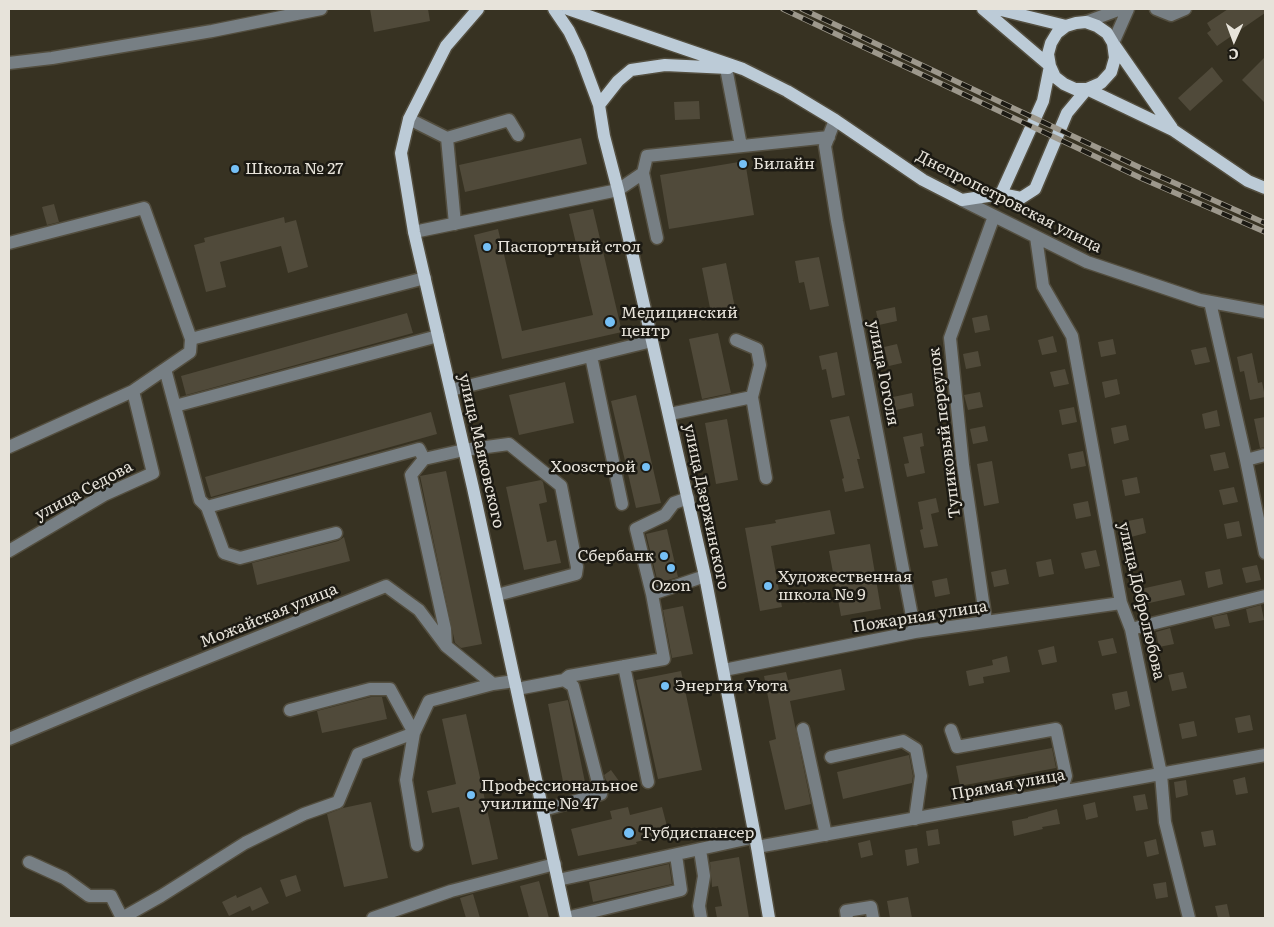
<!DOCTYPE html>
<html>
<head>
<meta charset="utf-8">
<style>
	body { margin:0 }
	#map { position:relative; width:1274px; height:927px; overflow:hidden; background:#373222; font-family:Literata,serif }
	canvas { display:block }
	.frame { position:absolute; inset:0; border:10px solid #e7e3da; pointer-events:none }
	.north { position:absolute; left:1209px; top:15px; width:50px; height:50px; -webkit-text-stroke:4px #1c1a13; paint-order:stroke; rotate:182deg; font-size:14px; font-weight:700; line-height:20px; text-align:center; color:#e7e3da }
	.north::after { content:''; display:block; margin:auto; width:18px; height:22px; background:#e7e3da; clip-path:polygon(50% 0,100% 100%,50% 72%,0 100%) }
</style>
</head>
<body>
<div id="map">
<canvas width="1274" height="927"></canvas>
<div class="frame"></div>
<div class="north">С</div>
</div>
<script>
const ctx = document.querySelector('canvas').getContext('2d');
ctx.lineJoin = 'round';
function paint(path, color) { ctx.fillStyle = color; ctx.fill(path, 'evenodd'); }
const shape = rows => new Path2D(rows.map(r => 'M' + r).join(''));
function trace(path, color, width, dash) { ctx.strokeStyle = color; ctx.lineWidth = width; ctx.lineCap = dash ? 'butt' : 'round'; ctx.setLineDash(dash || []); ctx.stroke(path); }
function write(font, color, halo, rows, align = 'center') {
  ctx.font = font + ' Literata,serif'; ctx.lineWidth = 5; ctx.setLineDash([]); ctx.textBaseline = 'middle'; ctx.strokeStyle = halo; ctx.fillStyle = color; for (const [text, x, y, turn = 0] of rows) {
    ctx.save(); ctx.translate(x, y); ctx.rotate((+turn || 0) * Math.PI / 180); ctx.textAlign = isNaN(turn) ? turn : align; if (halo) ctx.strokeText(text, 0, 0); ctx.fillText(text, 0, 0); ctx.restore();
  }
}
const building = shape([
	[370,9,428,9,430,21,374,32],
	[1228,9,1265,9,1265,13,1217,46,1207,33,1211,30,1207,23],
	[1265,57,1265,103,1242,80],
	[1212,67,1223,81,1190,111,1178,98],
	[699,101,700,119,675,120,674,102],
	[581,138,587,164,465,192,459,165],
	[745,161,754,215,669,229,660,175],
	[54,204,59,222,47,225,42,207],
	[593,209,622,332,502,359,474,235,498,229,522,331,593,315,569,214],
	[284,217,285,223,296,220,308,267,288,273,281,246,220,262,226,287,206,292,194,245,205,242,204,238],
	[819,257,829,306,810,310,804,282,799,283,795,261],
	[726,263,736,313,712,318,702,268],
	[895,307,897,321,879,325,876,311],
	[407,313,413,333,186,395,181,376],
	[987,315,990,330,975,333,972,318],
	[718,333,731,393,702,399,689,339],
	[1053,336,1057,352,1042,355,1038,340],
	[1113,339,1116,354,1101,357,1098,342],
	[897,344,902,363,889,366,884,347],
	[1206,347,1210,362,1195,365,1191,350],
	[978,351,981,366,966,369,963,354],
	[837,352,845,395,832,398,826,369,822,370,819,356],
	[1252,353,1258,383,1262,382,1265,397,1250,400,1244,371,1240,372,1237,357],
	[1065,369,1069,384,1054,387,1050,372],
	[1117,379,1120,394,1105,398,1102,382],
	[565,382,574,423,519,435,509,395],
	[980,392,983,407,968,410,964,395],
	[912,393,914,406,896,410,893,397],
	[636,395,661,503,636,508,611,401],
	[1074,407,1077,422,1062,425,1059,410],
	[1217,410,1220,426,1205,429,1202,414],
	[431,412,437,434,211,497,205,477],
	[849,416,860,459,857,459,864,488,845,492,842,479,844,478,830,420],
	[1265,417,1265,447,1260,448,1254,419],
	[727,419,738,480,716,484,705,423],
	[1126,425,1129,440,1114,444,1111,428],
	[985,426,988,441,973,444,970,429],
	[922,433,924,446,920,447,925,473,907,477,904,464,909,463,903,437],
	[1083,451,1086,466,1071,469,1068,454],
	[1225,452,1229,468,1214,471,1210,455],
	[992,461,999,503,984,506,977,464],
	[446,471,482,644,461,648,455,643,420,476],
	[1137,477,1140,493,1125,496,1122,480],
	[541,480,543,482,547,502,539,504,547,542,556,540,561,563,524,570,506,487],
	[1234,487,1238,502,1223,505,1219,490],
	[936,498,939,512,931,514,938,546,924,548,920,530,923,529,918,502],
	[1088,501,1091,516,1076,519,1073,504],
	[830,510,835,534,771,546,782,607,760,611,745,528,776,523,775,520],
	[1143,518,1146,533,1131,537,1128,521],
	[1239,521,1242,536,1227,539,1224,524],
	[667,529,678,577,658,583,646,534],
	[344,537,350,561,257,585,252,563,338,541],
	[870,544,881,609,841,616,829,551],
	[1096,550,1100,566,1085,569,1081,553],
	[1051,559,1054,574,1039,577,1036,562],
	[1257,565,1261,580,1246,583,1242,568],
	[1006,569,1009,584,994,587,991,572],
	[1220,569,1223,584,1208,588,1205,572],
	[947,578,950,594,935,597,932,581],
	[1181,580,1185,595,1145,604,1141,589],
	[1261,605,1264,620,1249,623,1246,609],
	[683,606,693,654,672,658,663,610],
	[1227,614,1230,626,1215,629,1212,617],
	[1170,628,1174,644,1159,647,1156,632],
	[1113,638,1117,653,1102,656,1098,641],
	[1054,646,1057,662,1042,665,1038,650],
	[1007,656,1010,672,983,677,984,683,969,686,966,671,993,665,992,660],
	[841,669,845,690,790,701,811,804,785,810,769,741,776,739,764,676,786,672,788,680],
	[681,671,702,770,658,779,636,680],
	[1183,672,1187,688,1172,691,1168,675],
	[1127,691,1130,706,1115,710,1112,694],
	[371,697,382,697,387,719,322,733,317,711],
	[568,700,586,787,565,792,548,704],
	[466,714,498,859,472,865,459,807,432,813,427,791,456,784,442,719],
	[1250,715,1253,730,1238,733,1235,718],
	[1194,721,1197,736,1182,739,1179,724],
	[1052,748,1056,768,960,786,956,766],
	[909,755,913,776,912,783,843,799,837,772],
	[611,770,619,781,609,789,604,775],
	[1245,777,1248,793,1236,795,1233,780],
	[1186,780,1188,795,1176,798,1174,782],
	[1145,794,1148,809,1136,811,1133,796],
	[371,802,388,878,344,887,327,814,343,808],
	[1095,802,1098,817,1086,820,1083,805],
	[628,807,630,815,662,807,669,834,636,842,637,844,578,856,571,829,612,819,610,811],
	[1057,809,1060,824,1042,827,1043,829,1014,836,1012,821,1028,818,1028,817],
	[938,829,940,844,928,846,926,831],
	[1213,830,1216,845,1204,847,1201,832],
	[1156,839,1159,854,1147,857,1144,842],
	[870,840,873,855,861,858,858,843],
	[917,848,919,863,907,866,905,850],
	[739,857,749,918,717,918,715,907,722,906,718,886,712,887,710,862],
	[669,864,672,884,593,902,589,882],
	[296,875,301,891,286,897,280,880],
	[539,881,549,918,529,918,520,886],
	[1166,882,1168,897,1156,899,1153,884],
	[261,887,269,903,252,911,250,906,229,916,222,902,236,895,237,898],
	[473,894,480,918,466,918,460,898],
	[908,897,912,918,890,918,887,901],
	[1227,904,1230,918,1218,918,1215,906]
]);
const minor = shape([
	[1156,9,1171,15,1185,9],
	[1086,22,1121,9],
	[1113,43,1128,9],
	[9,63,52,58,212,31,321,9],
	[726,68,741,146],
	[409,119,447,138],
	[835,120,825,146,837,221,915,632],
	[962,200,1087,262,1200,300,1265,312],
	[455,224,447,138,509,120,518,135],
	[414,232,618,190,643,173],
	[1036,237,1043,286,1072,336,1121,603,1131,629,1161,774,1165,822,1189,918],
	[657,238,643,173,647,156,829,137],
	[9,243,144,208,191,339,425,278],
	[1210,302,1246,460,1265,553],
	[736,340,757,349,760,365,752,397],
	[591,356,622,504],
	[165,369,200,500,207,507,419,449,424,459],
	[451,390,652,341],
	[175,406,438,336],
	[670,414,752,397,766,478],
	[9,447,133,391,190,352,191,339],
	[1246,460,1265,455],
	[688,498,674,503,665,515,636,529,652,594,705,576],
	[207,507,224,553,240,558,336,533],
	[9,551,104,495,153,473,133,391],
	[986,622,963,465,950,338,994,216],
	[1131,629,1265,596],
	[446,646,445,629,411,475,424,459,464,450,509,444,561,486,577,567,576,574,497,595],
	[624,666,648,782],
	[724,670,915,632,1121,603],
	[564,680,569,676,664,659,652,594],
	[517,689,564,680,573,686,601,794,543,810],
	[290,710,370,689,390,689,414,733,406,780,417,845],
	[803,729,826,835],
	[951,730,957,747,1056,729,1066,776,1061,792],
	[9,739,141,684,386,586,419,610,446,646,493,684,515,681],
	[831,757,903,741,916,749,921,776,915,819],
	[757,847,1265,755],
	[700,850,704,876,699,906,701,918],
	[29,862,64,878,89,896,111,896,122,918],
	[558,880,755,837],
	[122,918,161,896,245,843,304,814,338,802,358,754,414,733,429,701,493,684],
	[373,918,451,891,555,864],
	[566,918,681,890,676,855],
	[847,918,846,911,871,907,873,918]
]);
const major = shape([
	[478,9,446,46,409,119,401,153,414,232,473,488,566,918],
	[554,9,569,31,580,54,599,105],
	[568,9,743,69,787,91,835,120,923,180,962,200,1001,194,1021,198,1035,189,1067,113,1087,89,1101,83,1111,72,1115,58,1113,43,1107,33,1097,26,1086,22,1076,23,1066,26,1057,33,1051,43,1048,54,1050,66,1055,77,1064,84,1075,89,1087,89,1173,130,1248,181,1265,188],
	[983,9,1050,66,1043,101,1001,194],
	[997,9,1066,26],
	[1115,46,1172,128],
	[728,68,665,65,631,70,618,81,599,105,604,136,618,190,705,576,757,847,769,918]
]);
const rail = shape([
	[783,9,1143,179,1265,232],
	[802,9,1143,169,1265,223]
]);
const markers = [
	[743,164,5,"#75c0f6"],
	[235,169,5,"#75c0f6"],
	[487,247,5,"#75c0f6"],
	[610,322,6,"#75c0f6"],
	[646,467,5,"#75c0f6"],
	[664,556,5,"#75c0f6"],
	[671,568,5,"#75c0f6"],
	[768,586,5,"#75c0f6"],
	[665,686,5,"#75c0f6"],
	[471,795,5,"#75c0f6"],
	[629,833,6,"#75c0f6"]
];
const poiNames = [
	["Билайн",753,164],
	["Школа № 27",245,169],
	["Паспортный стол",497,247],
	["Медицинский",621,313],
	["центр",621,331],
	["Хоозстрой",636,467,"right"],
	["Сбербанк",654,556,"right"],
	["Художественная",778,577],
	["школа № 9",778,595],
	["Ozon",671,586,"center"],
	["Энергия Уюта",675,686],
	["Профессиональное",481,786],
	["училище № 47",481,804],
	["Тубдиспансер",640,833]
];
const streetNames = [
	["Днепропетровская улица",1009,202,27],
	["улица Гоголя",883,373,79],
	["Тупиковый переулок",945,433,-97],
	["улица Маяковского",481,451,77],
	["улица Седова",84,491,-28],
	["улица Дзержинского",706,507,78],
	["улица Добролюбова",1141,601,77],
	["Можайская улица",269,616,-22],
	["Пожарная улица",920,617,-9],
	["Прямая улица",1008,785,-10]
];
paint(building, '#504a3a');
trace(minor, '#534e3f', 15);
trace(major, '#534e3f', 15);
trace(minor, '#777f84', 12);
trace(major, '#bccbd7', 12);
trace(rail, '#9d988c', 5.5);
trace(rail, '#1c1a13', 4, [11]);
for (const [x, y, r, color] of markers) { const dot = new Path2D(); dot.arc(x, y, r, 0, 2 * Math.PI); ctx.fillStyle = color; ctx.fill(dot); trace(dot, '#1c1a13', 2); }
write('16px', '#e7e3da', '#1c1a13', poiNames, 'left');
write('16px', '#e7e3da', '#1c1a13', streetNames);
</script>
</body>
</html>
